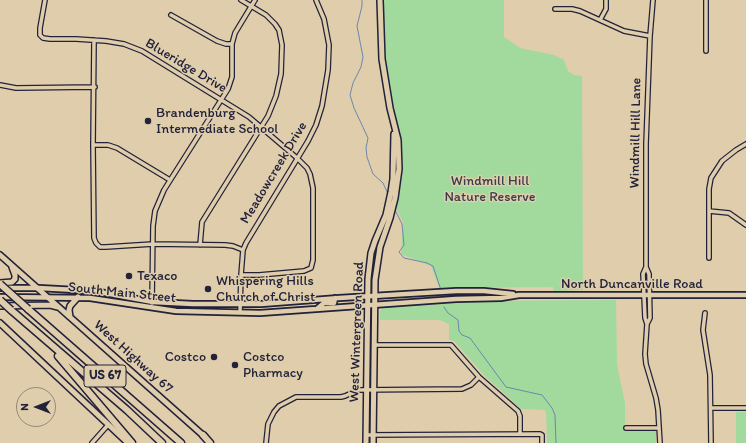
<!DOCTYPE html>
<html>
<head>
<meta charset="utf-8">
<style>
	body { margin:0 }
	#map { position:relative; width:746px; height:443px; overflow:hidden; background:#dfcdab; font-family:Itim,sans-serif }
	canvas { display:block }
	.north { position:absolute; left:16px; top:387px; width:40px; height:40px; box-sizing:border-box; background:#dfcdab; border:1px solid #93897e; border-radius:50%; rotate:270deg; font-size:11px; font-weight:700; line-height:16px; text-align:center; color:#22223b }
	.north::after { content:''; display:block; margin:auto; width:14px; height:18px; background:#22223b; clip-path:polygon(50% 0,100% 100%,50% 72%,0 100%) }
</style>
</head>
<body>
<div id="map">
<canvas width="746" height="443"></canvas>
<div class="north">N</div>
</div>
<script>
const ctx = document.querySelector('canvas').getContext('2d');
ctx.lineJoin = 'round';
function paint(path, color) { ctx.fillStyle = color; ctx.fill(path, 'evenodd'); }
const shape = rows => new Path2D(rows.map(r => 'M' + r).join(''));
function trace(path, color, width, dash) { ctx.strokeStyle = color; ctx.lineWidth = width; ctx.lineCap = dash ? 'butt' : 'round'; ctx.setLineDash(dash || []); ctx.stroke(path); }
function write(font, color, halo, rows, align = 'center') {
  ctx.font = font + ' Itim,sans-serif'; ctx.lineWidth = 3; ctx.setLineDash([]); ctx.textBaseline = 'middle'; ctx.strokeStyle = halo; ctx.fillStyle = color; for (const [text, x, y, turn = 0] of rows) {
    ctx.save(); ctx.translate(x, y); ctx.rotate((+turn || 0) * Math.PI / 180); ctx.textAlign = isNaN(turn) ? turn : align; if (halo) ctx.strokeText(text, 0, 0); ctx.fillText(text, 0, 0); ctx.restore();
  }
}
const green = shape([
	[383,0,504,0,504,37,520,48,554,55,564,60,568,71,574,75,582,76,583,290,554,291,553,287,439,288,431,266,401,254,403,222,393,202,398,171,399,144,383,40],
	[616,300,617,365,625,403,625,431,656,431,656,443,547,443,546,413,545,410,521,409,484,375,454,341,449,340,449,324,440,320,380,320,380,311,384,307,444,304,444,301],
	[736,412,746,412,746,443,736,443]
]);
const stream = shape([
	[362,0,362,6,357,26,363,57,361,67,353,83,350,95,354,108,368,138,366,148,367,157,373,174,383,183,388,194],
	[395,210,402,224,404,245,399,252,404,258,427,263,433,266,441,290],
	[444,307,448,313,458,320,459,331,462,335,470,338,506,387,542,395,552,408,555,415,556,443]
]);
const minor = shape([
	[45,0,40,28,40,35,43,38,50,39,76,39,106,41,124,44,142,51,249,117,297,158,307,168,310,174,313,188,313,260,311,268,304,271,259,275,241,275],
	[653,0,650,36,646,144,646,267,649,274,650,318,647,324,645,354,646,364,656,398,658,410,660,443],
	[706,0,706,51],
	[555,9,572,9,580,11,624,31,650,36],
	[171,15,217,41,226,44,232,44],
	[600,20,606,9,606,0],
	[94,40,93,145,94,238,96,243,100,247,106,247,153,244,225,245,233,246,243,250],
	[0,85,16,88,95,87],
	[93,145,108,145,117,148,170,180],
	[709,211,729,213,746,225],
	[200,245,202,222,268,116,276,96,281,74,282,45,279,30,275,24,266,15,241,0],
	[709,258,709,189,711,178,722,161,736,150,746,144],
	[646,267,643,274,645,318,647,324],
	[152,303,153,226,155,211,164,190,228,89,232,77,232,44,235,33,255,0],
	[240,312,241,275,243,250,246,243,308,141,316,125,322,106,328,70,329,45,324,19,316,0],
	[705,313,703,330,710,375,711,443],
	[374,345,451,345,479,377,518,411,520,416,520,434],
	[711,408,746,408],
	[626,428,659,428],
	[366,435,540,434,542,435,542,443],
	[92,443,108,425],
	[266,443,268,424,274,412,279,406,296,397,341,397,345,396,358,390,462,389,471,385,479,377]
]);
const tertiary = shape([
	[0,288,39,288,94,291,153,302,193,304,261,304,339,298,456,291,484,291,513,294],
	[0,297,90,298,176,311,260,313,456,299,501,298,519,295,746,295],
	[318,308,324,303,334,303,335,298]
]);
const secondary = shape([
	[0,255,205,437],
	[0,283,12,282,15,279,15,275,12,267],
	[0,306,50,305,58,307],
	[70,317,69,310,70,306,78,297],
	[0,323,128,443],
	[366,443,368,279,371,253,375,241,386,215,391,192,393,179,394,134],
	[373,443,375,280,380,247,390,218,395,198,399,169,398,140,390,108,382,59,380,0]
]);
const motorway = shape([
	[28,309,181,443],
	[11,310,127,410,162,443],
	[58,356,132,443],
	[203,435,210,443]
]);
const motorwayBridge = shape([
	[0,284,28,309],
	[0,300,11,310]
]);
const markers = [
	[148,121,4,"#22223b"],
	[129,276,4,"#22223b"],
	[208,289,4,"#22223b"],
	[214,357,4,"#22223b"],
	[235,365,4,"#22223b"]
];
const shields = [
	[105,376,42]
];
const shieldNames = [
	["US 67",105,376]
];
const streetNames = [
	["Blueridge Drive",186,66,31],
	["Windmill Hill Lane",636,133,-89],
	["Meadowcreek Drive",274,173,-59],
	["North Duncanville Road",632,284],
	["South Main Street",122,293,6],
	["West Wintergreen Road",357,332,-88],
	["West Highway 67",133,357,42]
];
const poiNames = [
	["Brandenburg",156,113],
	["Intermediate School",156,129],
	["Texaco",137,276],
	["Whispering Hills",216,281],
	["Church of Christ",216,297],
	["Costco",206,357,"right"],
	["Costco",243,357],
	["Pharmacy",243,373]
];
const parkNames = [
	["Windmill Hill",490,181],
	["Nature Reserve",490,197]
];
paint(green, '#a2da9e');
trace(stream, '#6c87ac', 1);
trace(minor, '#22223b', 6);
trace(tertiary, '#22223b', 8);
trace(secondary, '#22223b', 8);
trace(motorway, '#22223b', 9);
trace(minor, '#dfcdab', 3.5);
trace(tertiary, '#dfcdab', 4.5);
trace(secondary, '#dfcdab', 5);
trace(motorway, '#dfcdab', 6);
trace(motorwayBridge, '#22223b', 9, []);
trace(motorwayBridge, '#dfcdab', 6);
for (const [x, y, r, color] of markers) { const dot = new Path2D(); dot.arc(x, y, r, 0, 2 * Math.PI); ctx.fillStyle = color; ctx.fill(dot); trace(dot, '#dfcdab', 1.5); }
for (const [x, y, w] of shields) { const box = new Path2D(); box.roundRect(x - w / 2, y - 11, w, 22, 3); ctx.fillStyle = '#dfcdab'; ctx.fill(box); trace(box, '#22223b', 1); }
write('bold 13px', '#22223b', null, shieldNames);
write('14px', '#22223b', '#dfcdab', streetNames);
write('14px', '#22223b', '#dfcdab', poiNames, 'left');
write('14px', '#353e4a', '#dfcdab', parkNames);
</script>
</body>
</html>
